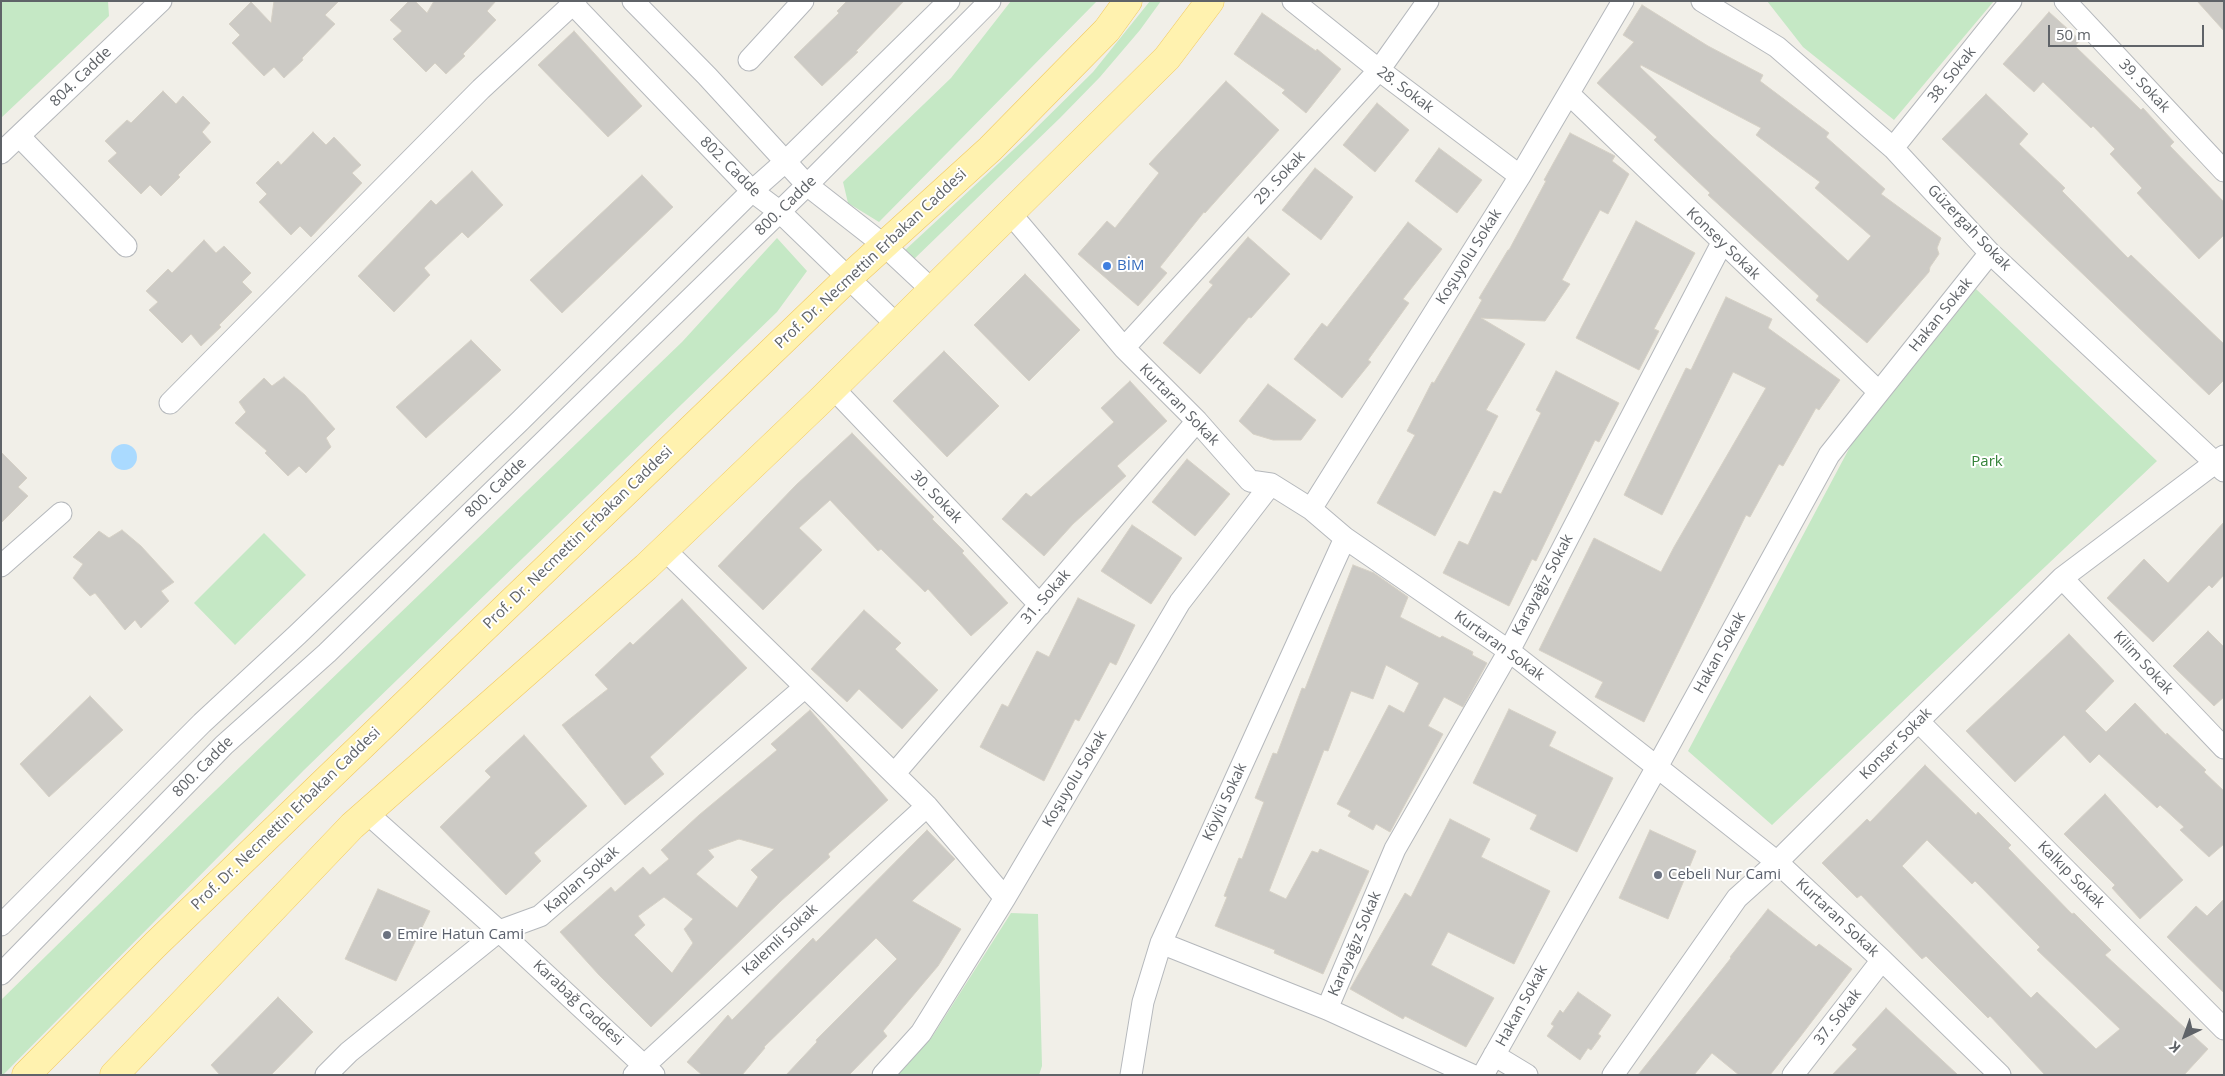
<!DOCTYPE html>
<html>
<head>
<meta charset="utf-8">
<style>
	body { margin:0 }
	#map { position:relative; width:2225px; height:1076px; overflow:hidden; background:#f1efe8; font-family:"Open Sans",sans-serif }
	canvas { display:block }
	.frame { position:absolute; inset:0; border:2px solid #5f6368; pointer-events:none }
	.north { position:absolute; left:2160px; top:1011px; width:50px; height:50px; -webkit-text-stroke:4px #fff; paint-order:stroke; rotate:222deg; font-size:14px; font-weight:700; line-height:20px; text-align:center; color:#5f6368 }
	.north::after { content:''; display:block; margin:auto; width:18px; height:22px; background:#5f6368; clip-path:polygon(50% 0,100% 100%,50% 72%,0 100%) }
	.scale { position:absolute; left:2048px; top:25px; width:156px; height:22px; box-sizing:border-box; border:2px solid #5f6368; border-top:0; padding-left:6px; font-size:15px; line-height:18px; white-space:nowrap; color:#5f6368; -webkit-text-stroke:4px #fff; paint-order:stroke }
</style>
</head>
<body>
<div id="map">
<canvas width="2225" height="1076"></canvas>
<div class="frame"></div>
<div class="north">K</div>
<div class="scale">50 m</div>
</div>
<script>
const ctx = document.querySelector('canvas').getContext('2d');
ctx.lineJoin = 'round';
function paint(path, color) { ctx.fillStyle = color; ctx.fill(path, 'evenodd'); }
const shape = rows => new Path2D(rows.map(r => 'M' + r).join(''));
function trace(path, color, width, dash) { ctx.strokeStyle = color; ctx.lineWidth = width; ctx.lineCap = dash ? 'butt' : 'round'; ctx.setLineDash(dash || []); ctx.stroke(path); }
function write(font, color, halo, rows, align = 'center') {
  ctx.font = font + ' "Open Sans",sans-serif'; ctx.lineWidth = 4; ctx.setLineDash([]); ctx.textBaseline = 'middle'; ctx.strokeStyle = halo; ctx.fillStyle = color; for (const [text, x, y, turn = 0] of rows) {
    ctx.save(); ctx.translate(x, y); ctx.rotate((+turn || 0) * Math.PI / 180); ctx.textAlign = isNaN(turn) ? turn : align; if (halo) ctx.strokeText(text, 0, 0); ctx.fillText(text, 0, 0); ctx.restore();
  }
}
const green = shape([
	[1,1,108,1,109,16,1,118],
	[1011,1,1097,1,879,222,848,203,843,182,951,78],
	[1150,1,1161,1,1140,30,1100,77,1060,118,912,261,903,252,1026,138,1093,72],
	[1767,1,1994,1,1894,120,1803,47],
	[777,238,807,271,777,312,304,770,3,1075,1,1075,1,1000,190,815,682,342],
	[1976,289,2157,461,1772,825,1688,751,1851,445],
	[264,533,306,575,235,645,194,603],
	[1011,913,1038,914,1042,1066,1039,1075,896,1075,932,1037]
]);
const water = shape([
	'111 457a13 13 0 1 1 26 0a13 13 0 1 1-26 0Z'
]);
const building = shape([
	[274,1,339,1,325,15,335,24,302,58,303,60,284,78,274,67,264,76,232,43,240,35,229,24,251,2,271,23,274,1],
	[409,1,415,1,427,13,434,1,496,1,487,11,496,20,463,54,465,56,446,74,435,63,426,72,393,39,402,31,390,20,409,1],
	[847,1,904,1,856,51,858,52,822,86,794,57,839,13,837,11,847,1],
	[2197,1,2224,1,2224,31,2197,1],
	[1642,5,1708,46,1763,75,1760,81,1829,133,1826,137,1885,189,1881,194,1941,238,1937,248,1939,254,1930,267,1929,272,1867,343,1816,300,1819,296,1708,195,1710,193,1654,140,1657,137,1597,83,1634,42,1623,35,1642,5],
	[1641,65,1761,128,1756,135,1820,182,1815,188,1871,236,1848,261,1712,136,1640,67,1641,65],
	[2049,12,2080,40,2075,46,2141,110,2143,108,2174,142,2170,146,2224,202,2224,235,2199,259,2137,193,2142,188,2110,154,2115,149,2093,126,2091,128,2043,82,2034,92,2003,64,2049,12],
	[1262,13,1316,51,1317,49,1341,69,1306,113,1282,93,1285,90,1234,54,1262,13],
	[574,31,642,106,608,137,538,65,574,31],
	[1226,81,1279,130,1205,213,1204,212,1160,267,1167,273,1138,306,1078,254,1107,221,1115,228,1159,173,1149,164,1226,81],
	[163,91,176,104,183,96,210,123,202,132,211,142,178,175,180,177,161,196,150,185,141,194,108,161,117,153,105,141,127,120,131,123,163,91],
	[1986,94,2028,134,2019,144,2065,188,2062,191,2128,258,2131,255,2224,344,2224,380,2209,395,1942,139,1986,94],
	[1377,103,1409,130,1375,172,1343,145,1377,103],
	[313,132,326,145,334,137,361,165,352,173,362,183,311,237,300,226,291,235,259,202,267,194,256,183,278,161,281,165,313,132],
	[1570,133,1615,156,1612,161,1629,174,1608,214,1600,210,1562,280,1570,284,1545,321,1481,318,1525,344,1486,410,1498,416,1435,536,1377,503,1415,435,1407,431,1432,382,1434,383,1482,300,1479,298,1508,250,1509,250,1546,181,1544,180,1570,133],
	[1439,148,1482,180,1457,213,1415,181,1439,148],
	[1315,168,1353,197,1321,240,1282,210,1315,168],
	[472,171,503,205,468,238,462,232,424,268,430,275,394,312,358,276,431,200,436,205,472,171],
	[642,175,673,207,562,313,530,280,642,175],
	[1636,221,1695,253,1654,329,1659,331,1639,370,1576,338,1636,221],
	[1408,222,1442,249,1403,299,1409,303,1368,360,1371,362,1342,398,1294,359,1322,323,1327,327,1408,222],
	[1248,237,1290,274,1251,318,1249,317,1200,374,1163,343,1213,285,1209,282,1248,237],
	[204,240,216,253,224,246,251,273,242,282,252,292,219,325,221,327,201,346,191,334,182,343,149,310,158,302,146,291,168,269,172,273,204,240],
	[1025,274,1080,330,1029,381,974,325,1025,274],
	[1726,297,1772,319,1768,328,1840,380,1819,410,1816,408,1783,466,1779,464,1750,517,1746,515,1644,722,1595,697,1603,682,1539,650,1594,538,1661,572,1674,547,1766,388,1733,372,1662,515,1624,495,1686,368,1691,370,1726,297],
	[471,340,501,370,426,438,396,407,471,340],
	[944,351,999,406,947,457,893,401,944,351],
	[1556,371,1619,403,1599,442,1595,440,1536,561,1532,559,1509,606,1443,573,1459,541,1468,545,1494,491,1501,494,1541,413,1536,410,1556,371],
	[284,377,305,395,335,429,326,438,331,447,306,473,299,466,288,476,265,453,267,451,235,423,246,412,239,402,264,378,272,386,284,377],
	[1130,381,1167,421,1117,466,1126,476,1073,524,1044,556,1002,519,1026,493,1031,497,1114,422,1101,408,1130,381],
	[1268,384,1316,420,1301,440,1273,440,1253,434,1239,421,1268,384],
	[852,433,934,517,932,519,964,551,962,553,1008,603,971,636,928,589,925,592,881,549,878,551,830,500,799,528,822,550,763,610,718,566,796,485,852,433],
	[1,452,27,478,18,487,28,496,1,523,1,452],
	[1187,459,1230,494,1195,536,1152,502,1187,459],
	[2224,522,2224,575,2212,588,2209,585,2153,642,2107,598,2144,559,2168,583,2224,522],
	[1132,525,1182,558,1151,604,1101,571,1132,525],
	[122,530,141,546,174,582,161,591,169,601,141,628,135,620,125,630,95,593,90,596,73,578,83,564,73,557,99,531,109,538,122,530],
	[1353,565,1374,573,1408,597,1400,617,1440,638,1442,636,1473,652,1472,655,1487,663,1463,707,1444,697,1428,726,1443,734,1390,832,1376,824,1373,830,1348,816,1351,811,1337,804,1389,705,1404,713,1419,683,1386,665,1373,699,1351,691,1328,751,1324,750,1269,891,1286,899,1312,851,1318,853,1320,849,1369,871,1323,974,1274,953,1275,950,1215,926,1227,897,1224,896,1239,858,1242,859,1264,802,1255,798,1273,753,1277,754,1302,688,1305,689,1353,565],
	[1078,598,1135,625,1116,665,1110,662,1079,721,1075,719,1044,781,980,747,1002,704,1008,707,1037,651,1049,657,1078,598],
	[682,599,747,668,650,757,664,774,625,805,562,725,608,689,595,675,630,642,633,645,682,599],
	[864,610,901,643,895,649,938,690,902,729,859,689,847,702,811,669,864,610],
	[2208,631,2224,647,2224,697,2214,706,2173,666,2208,631],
	[2069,634,2114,681,2085,711,2106,732,2135,703,2166,735,2167,733,2206,770,2204,772,2224,791,2224,844,2209,857,2180,830,2184,827,2160,805,2157,808,2099,754,2090,763,2064,735,2015,782,1966,731,2069,634],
	[90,696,123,730,49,797,20,764,90,696],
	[1509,709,1556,732,1549,746,1613,778,1577,852,1530,829,1537,815,1473,783,1509,709],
	[810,710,888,800,828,854,830,857,781,901,651,1027,599,975,560,932,611,887,615,892,643,867,650,875,669,859,661,850,699,815,777,750,771,744,810,710],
	[739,839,774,849,751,870,758,877,737,908,696,874,714,857,708,850,739,839],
	[664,897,693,919,684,929,693,943,672,973,634,935,645,925,638,916,664,897],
	[524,735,587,806,534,853,541,861,506,895,440,827,491,777,485,771,524,735],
	[1925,765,1976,815,1978,812,2011,845,2008,848,2072,914,2074,913,2111,950,2105,955,2208,1049,2184,1075,2045,1075,1990,1016,1988,1018,1926,956,1922,959,1861,895,1857,898,1822,863,1867,819,1870,822,1925,765],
	[1927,840,1972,884,1975,881,2040,947,2037,950,2120,1029,2096,1049,2037,992,2031,998,1902,866,1927,840],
	[2105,794,2183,880,2140,919,2112,888,2115,885,2064,834,2105,794],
	[1450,819,1490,839,1481,857,1550,891,1514,964,1448,932,1431,965,1494,998,1466,1047,1405,1016,1403,1019,1350,989,1405,893,1411,897,1450,819],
	[927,830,955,859,912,901,961,929,938,966,883,1031,887,1036,849,1075,786,1075,817,1042,816,1040,897,959,876,938,764,1047,765,1048,742,1075,702,1075,687,1062,728,1015,732,1020,813,938,816,942,927,830],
	[1650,830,1696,851,1668,919,1619,898,1650,830],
	[378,889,430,911,396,981,345,959,378,889],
	[2224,899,2224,993,2167,937,2196,906,2207,916,2224,899],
	[1768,909,1816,947,1819,944,1852,969,1800,1037,1770,1075,1739,1075,1712,1053,1694,1075,1638,1075,1731,958,1730,957,1768,909],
	[1578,992,1611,1015,1598,1034,1601,1036,1591,1050,1588,1048,1580,1060,1547,1036,1554,1026,1551,1024,1560,1010,1563,1013,1578,992],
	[278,997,313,1032,271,1075,220,1075,211,1065,278,997],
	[1886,1008,1958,1075,1832,1075,1857,1049,1852,1045,1886,1008]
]);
const minor = shape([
	[570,1,752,191,780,212,897,325],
	[633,1,707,76,807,185,885,246,932,290],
	[1293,1,1379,70,1520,176],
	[1702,1,1777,47,1893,148,1990,253,2224,471],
	[2065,1,2224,171],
	[749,60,803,1],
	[1569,94,1879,392],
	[19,136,126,246],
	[1893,148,2011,1],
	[1,153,161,1],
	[1010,213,1124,348,1197,421,1250,481,1271,484,1311,509,1345,538,1509,651,1657,767,1777,862,1882,960,2000,1075],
	[1124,348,1379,70,1428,1],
	[833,388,1040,605],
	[170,403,481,89,576,1],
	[1311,509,1520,176,1623,1],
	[665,550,927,806,1005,898],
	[1,566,61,513],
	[2062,578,2224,748],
	[1918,721,2224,1029],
	[895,773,1197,421],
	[367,813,499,931,654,1075],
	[1,925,202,723,297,635,520,421,752,191,786,161,949,1],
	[1161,943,1327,1009,1472,1075],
	[1,974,224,745,327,653,807,185,990,1],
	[1327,1009,1395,849,1509,651,1722,243],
	[1494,1055,1527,1075],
	[326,1075,349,1052,499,931,540,916,805,687],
	[634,1075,927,806],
	[883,1075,921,1033,1005,898,1180,602,1271,484],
	[1131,1075,1143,1002,1161,943,1345,538],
	[1483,1075,1657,767,1829,455,1990,253],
	[1613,1075,1737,898,1777,862,2062,578,2224,456],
	[1793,1075,1882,960]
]);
const major = shape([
	[26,1075,156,944,847,279,990,149,1107,30,1128,1],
	[114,1075,352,826,646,567,820,401,1167,58,1210,1]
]);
const markers = [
	[1107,266,5,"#3f7fe0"],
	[1658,875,5,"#6b7280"],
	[387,935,5,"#6b7280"]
];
const streetNames = [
	["38. Sokak",1952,75,-51],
	["804. Cadde",81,77,-44],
	["39. Sokak",2144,86,47],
	["28. Sokak",1405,90,37],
	["802. Cadde",730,167,45],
	["29. Sokak",1280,178,-47],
	["800. Cadde",786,206,-44],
	["Güzergah Sokak",1969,228,46],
	["Konsey Sokak",1723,244,44],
	["Koşuyolu Sokak",1469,257,-58],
	["Prof. Dr. Necmettin Erbakan Caddesi",871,259,-43],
	["Hakan Sokak",1941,315,-51],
	["Kurtaran Sokak",1179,405,46],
	["800. Cadde",496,488,-44],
	["30. Sokak",936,497,46],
	["Prof. Dr. Necmettin Erbakan Caddesi",578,538,-44],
	["Karayağız Sokak",1543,585,-62],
	["31. Sokak",1046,597,-49],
	["Kurtaran Sokak",1499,646,36],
	["Hakan Sokak",1720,653,-61],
	["Kilim Sokak",2143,663,47],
	["Konser Sokak",1896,744,-45],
	["800. Cadde",203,767,-45],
	["Koşuyolu Sokak",1075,779,-59],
	["Köylü Sokak",1225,802,-65],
	["Prof. Dr. Necmettin Erbakan Caddesi",286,819,-44],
	["Kalkıp Sokak",2071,875,45],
	["Kaplan Sokak",582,880,-41],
	["Kurtaran Sokak",1837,918,43],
	["Kalemli Sokak",780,940,-43],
	["Karayağız Sokak",1355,944,-67],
	["Karabağ Caddesi",578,1003,43],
	["Hakan Sokak",1522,1006,-61],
	["37. Sokak",1838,1017,-52]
];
const shopNames = [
	["BİM",1117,266]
];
const parkNames = [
	["Park",1987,462]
];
const worshipNames = [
	["Cebeli Nur Cami",1668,875],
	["Emire Hatun Cami",397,935]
];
paint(green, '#c5e8c5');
paint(water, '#aadaff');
paint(building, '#cccac5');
trace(building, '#d6d1c6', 1);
trace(minor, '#b5b8bc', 23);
trace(major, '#f2c960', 29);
trace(minor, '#fff', 21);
trace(major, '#fff2af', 28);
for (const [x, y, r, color] of markers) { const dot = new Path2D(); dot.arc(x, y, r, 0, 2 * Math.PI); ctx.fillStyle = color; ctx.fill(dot); trace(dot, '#fff', 2); }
write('15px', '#5f6368', '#fff', streetNames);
write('15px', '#366cbe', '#fff', shopNames, 'left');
write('15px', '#348238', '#fff', parkNames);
write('15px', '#5b616d', '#fff', worshipNames, 'left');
</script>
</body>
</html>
